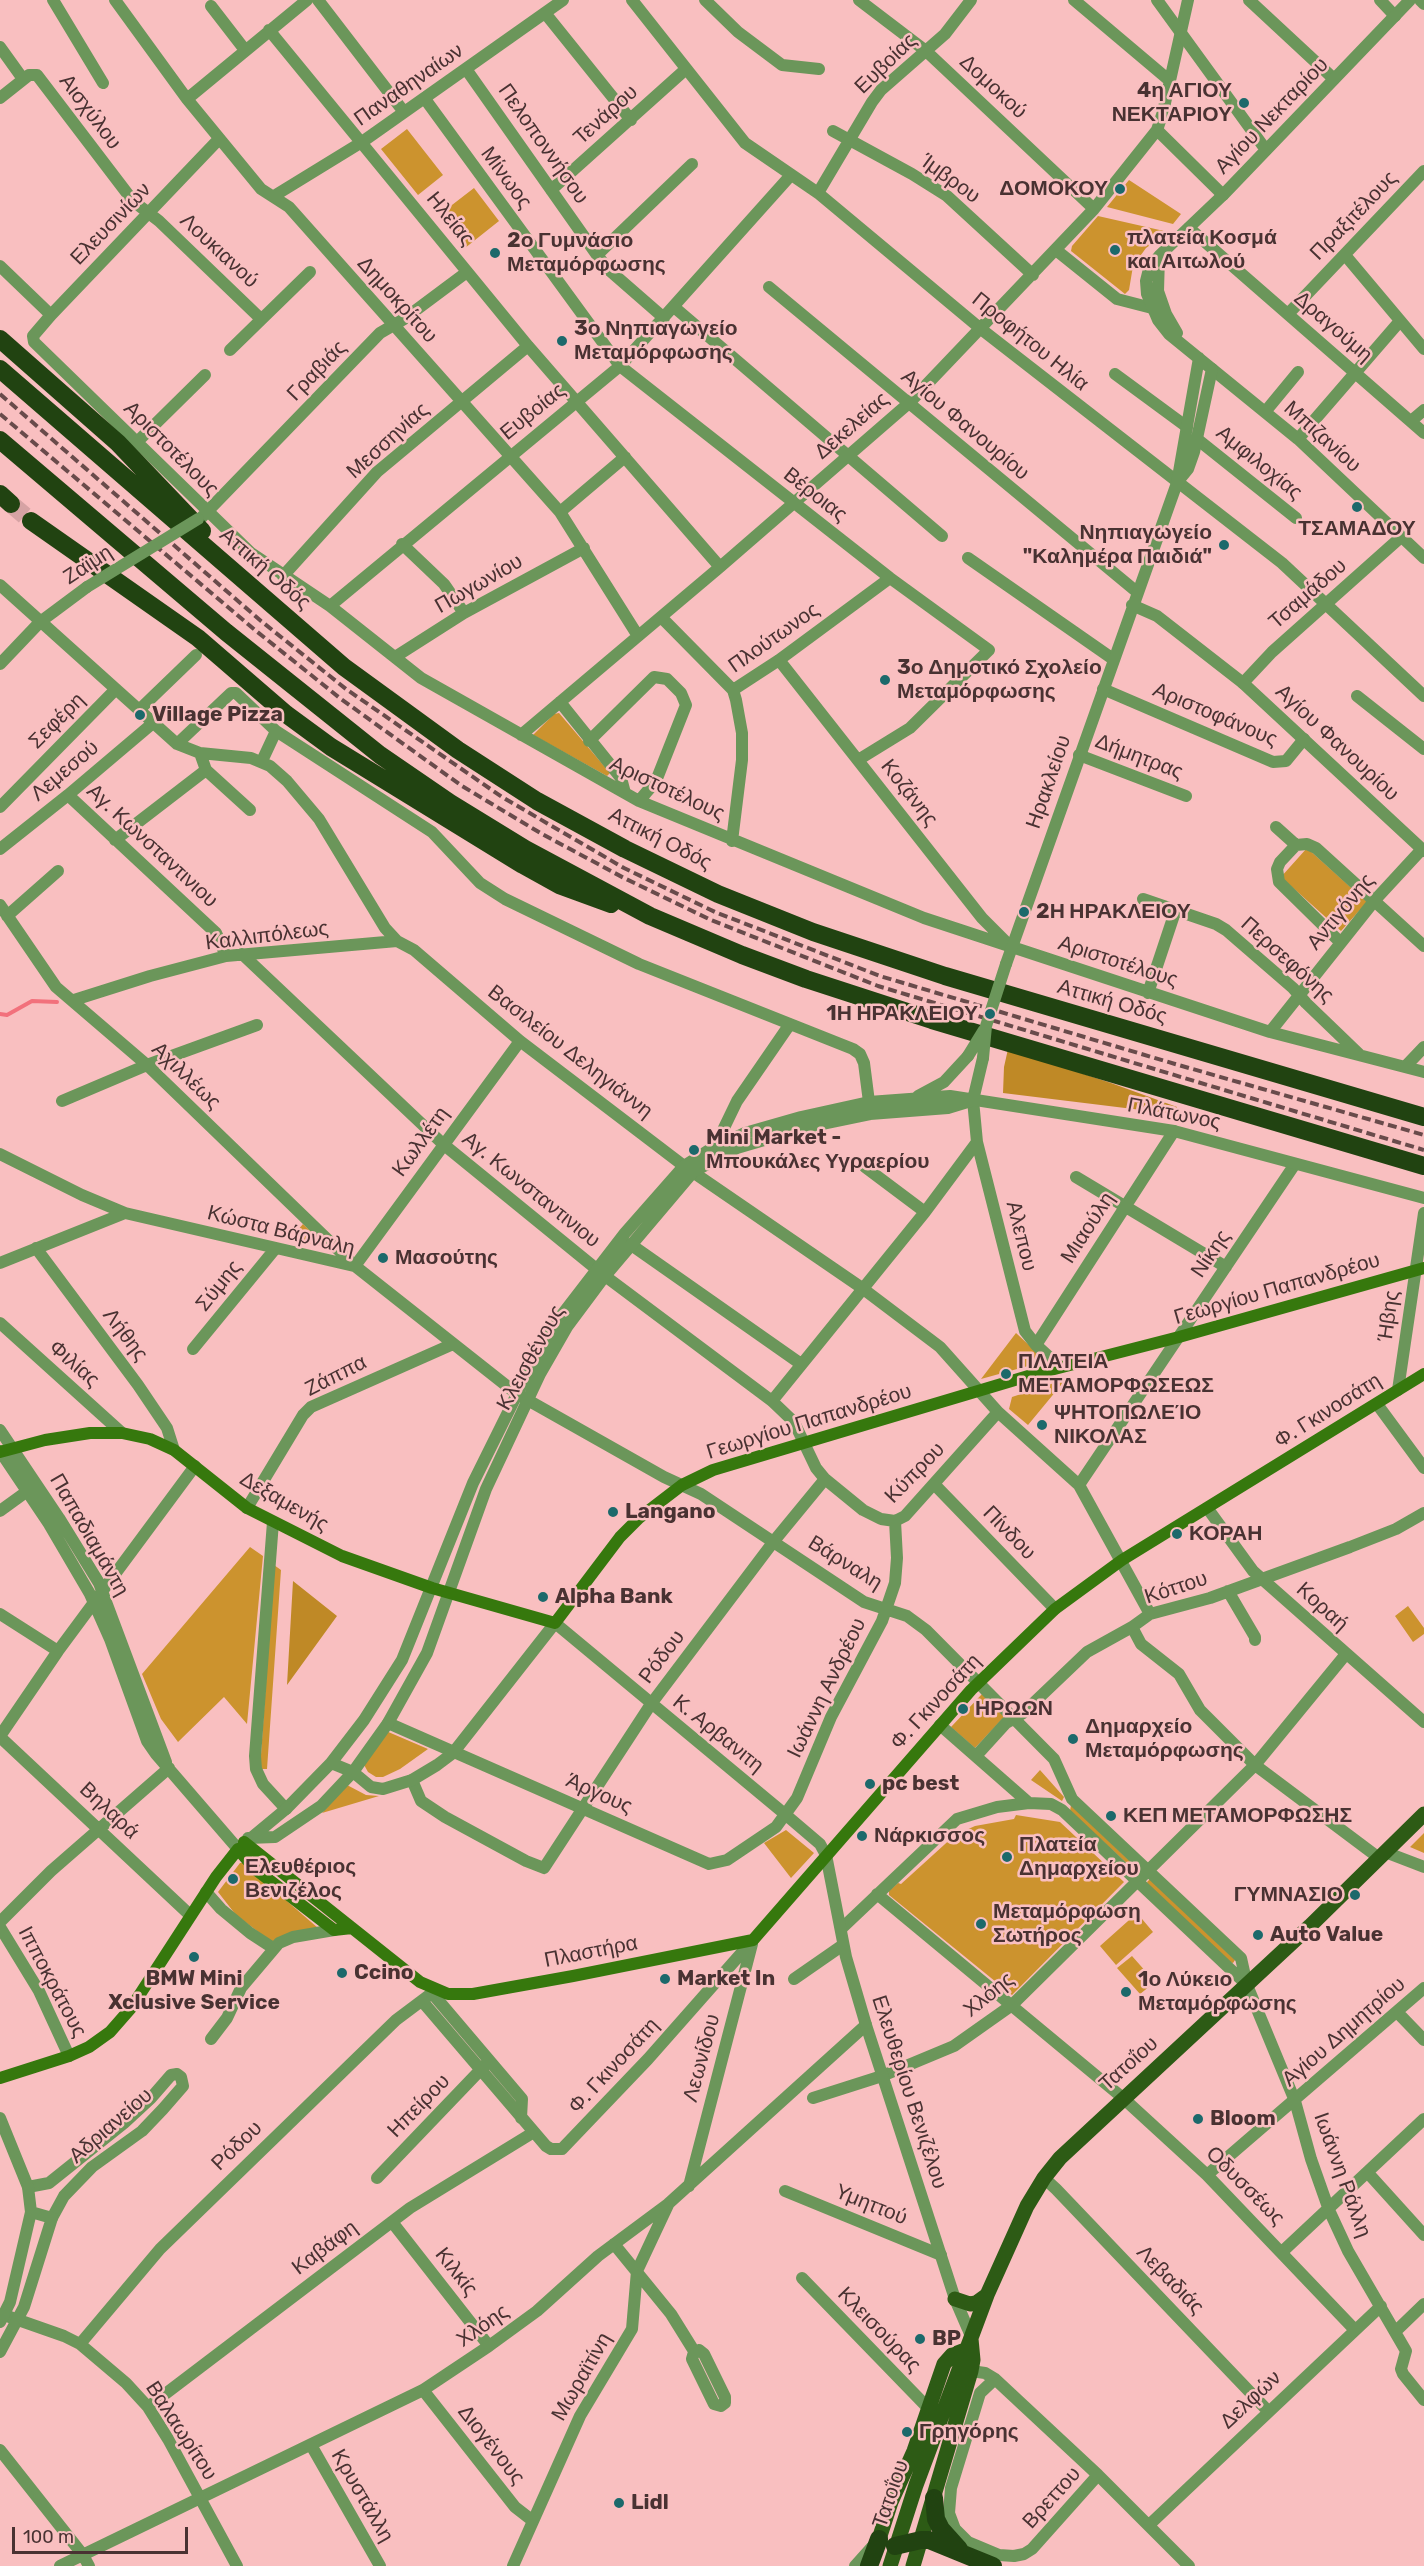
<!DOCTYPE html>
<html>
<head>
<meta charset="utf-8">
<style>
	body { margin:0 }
	#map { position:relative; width:1424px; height:2566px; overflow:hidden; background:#f9bfc0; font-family:Rubik,sans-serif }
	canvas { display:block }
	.scale { position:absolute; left:12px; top:2527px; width:176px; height:27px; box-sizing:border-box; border:3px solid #493232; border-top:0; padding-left:8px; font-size:18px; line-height:21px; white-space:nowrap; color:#493232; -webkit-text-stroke:4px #f9bfc0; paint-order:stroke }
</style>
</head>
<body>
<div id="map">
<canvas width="1424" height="2566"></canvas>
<div class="scale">100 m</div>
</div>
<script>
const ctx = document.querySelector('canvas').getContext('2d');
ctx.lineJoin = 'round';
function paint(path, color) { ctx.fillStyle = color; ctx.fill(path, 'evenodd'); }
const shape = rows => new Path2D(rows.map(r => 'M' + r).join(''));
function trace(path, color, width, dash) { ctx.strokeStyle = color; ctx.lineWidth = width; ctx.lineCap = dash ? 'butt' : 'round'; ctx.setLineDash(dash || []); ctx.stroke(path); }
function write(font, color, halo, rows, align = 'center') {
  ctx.font = font + ' Rubik,sans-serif'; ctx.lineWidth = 5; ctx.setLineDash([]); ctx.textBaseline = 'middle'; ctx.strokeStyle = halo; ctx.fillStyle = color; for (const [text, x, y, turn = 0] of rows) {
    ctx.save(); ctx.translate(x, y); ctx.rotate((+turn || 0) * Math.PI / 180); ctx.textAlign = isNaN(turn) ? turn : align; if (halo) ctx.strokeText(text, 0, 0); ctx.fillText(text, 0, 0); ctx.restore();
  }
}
const green = shape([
	[407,129,443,175,418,195,381,149],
	[1129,180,1181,214,1173,224,1107,207],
	[474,188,499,221,465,248,439,215],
	[1098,216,1164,231,1163,236,1146,248,1133,266,1129,290,1125,294,1071,251,1072,246],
	[559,713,610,773,607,776,533,735,554,714],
	[1307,848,1367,902,1341,931,1281,877],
	[303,1224,328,1248,291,1238],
	[1016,1333,1046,1361,981,1379],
	[1066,1379,1028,1425,1009,1409,1012,1397],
	[250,1547,263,1556,247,1724,224,1697,178,1742,161,1719,142,1674],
	[274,1565,281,1570,267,1769,260,1769],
	[1408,1606,1424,1628,1424,1634,1413,1642,1395,1616],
	[982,1694,1005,1716,975,1748,951,1727],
	[386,1731,428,1749,400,1769,383,1777,376,1777,368,1772,363,1763],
	[1040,1770,1064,1797,1062,1801,1031,1780],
	[347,1785,366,1795,379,1796,322,1813],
	[1071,1805,1134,1865,1131,1867,1070,1811],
	[1016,1815,1060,1822,1124,1882,1012,1995,889,1895,889,1891,898,1883,901,1884,955,1835,975,1826,1014,1819],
	[786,1830,814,1853,791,1878,764,1843],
	[1424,1833,1424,1853,1410,1847],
	[240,1863,243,1863,318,1928,273,1943,236,1915,218,1892],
	[1150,1879,1235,1960,1233,1963,1229,1962,1148,1885,1147,1882],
	[1137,1913,1153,1932,1116,1965,1100,1946],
	[1132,1956,1155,1982,1140,1994,1117,1968]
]);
const forest = shape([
	[1008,1049,1111,1083,1177,1107,1174,1114,1003,1093,1004,1067],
	[293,1581,337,1616,287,1685]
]);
const stream = shape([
	[0,1014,7,1015,32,1001,57,1002]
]);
const motorwayTunnel = shape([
	[11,504,31,521]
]);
const minor = shape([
	[53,0,103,83],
	[115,0,187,99,261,189,289,207,560,512,638,636],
	[318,0,404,112],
	[632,0,745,143,818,193,981,329,1282,563,1424,696],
	[705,0,738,32,782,65,819,69],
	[859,0,926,51,1094,209],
	[1074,0,1170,81],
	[1249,0,1334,79],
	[1380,0,1395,16],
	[1420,0,1424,4],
	[211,6,245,50],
	[545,13,631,120],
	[269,30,528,346,720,567],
	[0,47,23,79],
	[466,69,597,255,609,270,664,318],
	[0,98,29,75,37,75,133,201,159,221,261,319],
	[187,99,307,0],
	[425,99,620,366,890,578,989,650,910,728,858,760],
	[1157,130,1223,195],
	[833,131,912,174,947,196,1033,275],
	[219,139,51,315,33,336,34,342,251,553,330,606,421,678,639,801,924,918,1270,1032,1424,1072],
	[551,190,686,69],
	[818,193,872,102,881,90,945,34,971,0],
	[274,196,362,142,563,0],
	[1189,228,1424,433],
	[1056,250,1117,299,1152,308],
	[597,255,692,164],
	[1345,255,1424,349],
	[0,266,51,315],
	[769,287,1137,592],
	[674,307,942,536],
	[1288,314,1424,171],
	[230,350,310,272],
	[1212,369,1298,439,1424,558],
	[1115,374,1187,427],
	[1265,412,1298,372],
	[1411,421,1424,410],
	[1197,439,1296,518],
	[1298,439,1400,321],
	[137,442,205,375],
	[560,512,625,457],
	[202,517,380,333,404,319,467,272],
	[402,544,444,584,464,613],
	[968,558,1113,659],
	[283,576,377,472,528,346],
	[0,585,177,744,200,753,251,758,270,766,287,781,319,819,385,928,397,941,414,950,520,1041,684,1166,862,1288,940,1347,998,1412,1079,1485,1150,1614],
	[330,606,620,366,791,175],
	[661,617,733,690,736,700,742,733,742,760,732,841],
	[395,657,464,613,584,548],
	[779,660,982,918,1009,945],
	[0,664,40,622,87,587],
	[1243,683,1272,652,1401,537],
	[1103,689,1273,762,1286,761,1304,739],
	[733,690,779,660,890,578],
	[1357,696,1424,749],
	[560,702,621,778,625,793],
	[139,710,196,655],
	[521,735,720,567,909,403,1094,209,1157,130,1163,112,1188,0],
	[589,741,654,677,667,679,681,693,686,705,656,781,639,801],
	[177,744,231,693,236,693,276,731,432,832,480,883,505,899,639,964,853,1049,860,1054,864,1063,869,1102],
	[200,753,206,770,250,810],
	[1079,755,1186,796],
	[262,761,276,731],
	[68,795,216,933,226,956],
	[0,807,116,689],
	[1276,827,1296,845,1307,844,1316,848,1424,946],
	[115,840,206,770],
	[1296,845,1280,862,1277,869,1279,882,1340,942],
	[0,849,68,795,153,723],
	[1143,899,1216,924,1226,930,1293,988,1306,1003,1359,1054],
	[0,905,56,987,147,1065,355,1266,517,1394,664,1477,701,1494,864,1602,907,1616,926,1630,1054,1759,1072,1799,1241,1958,1247,1985,1295,2101,1311,2159,1329,2210,1348,2251,1406,2351,1401,2369,1403,2374,1424,2400],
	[7,916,58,871],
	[242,954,443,1144,605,1276,772,1401,794,1422,816,1468,825,1479,863,1510,881,1519,895,1521],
	[1148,993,1176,909],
	[74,1000,150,976,226,956,397,941],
	[1270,1032,1375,900,1422,849],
	[1405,1067,1424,1047],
	[973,1100,977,1142,1025,1331,1036,1345,1060,1367],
	[62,1101,147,1065,257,1025],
	[729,1152,723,1130,737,1101,790,1024],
	[0,1154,82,1195,125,1213,354,1266],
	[865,1167,925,1212],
	[1076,1177,1226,1267],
	[630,1244,801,1364],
	[36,1248,138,1385,167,1428,174,1450],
	[0,1263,125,1213],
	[355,1266,520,1041],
	[0,1323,122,1433],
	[1036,1345,1174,1131],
	[193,1349,275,1249],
	[1398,1390,1424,1213],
	[772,1401,925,1212,977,1142],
	[1377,1404,1424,1468],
	[0,1430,59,1518,99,1583,166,1762],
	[0,1451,49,1524,90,1594,110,1639,147,1741,156,1754,238,1849],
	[934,1484,1055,1609],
	[1079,1485,1295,1164],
	[247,1508,303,1415,311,1407,453,1344],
	[1208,1509,1253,1571,1424,1722],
	[0,1511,33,1487],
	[895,1521,905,1516,998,1412],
	[273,1522,255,1756,256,1769,263,1784,286,1809],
	[1228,1591,1255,1637,1255,1640],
	[0,1614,58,1651],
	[555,1623,786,1815,820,1844,826,1855],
	[1132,1627,1141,1644,1179,1674,1200,1710,1255,1765,1379,1858],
	[388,1723,709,1864,727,1860,776,1827,797,1798,831,1717,882,1621,895,1583,897,1558,895,1521],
	[940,1725,1029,1803],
	[0,1736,58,1651,195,1466],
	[0,1737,190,1915],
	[976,1756,1006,1723,1023,1713,1087,1652,1132,1627,1150,1614,1210,1598,1350,1547,1396,1529,1424,1513],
	[412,1780,421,1801,445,1817,526,1861,544,1868,651,1704,774,1541,825,1479],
	[1385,1852,1424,1867],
	[206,1892,221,1909,250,1933,273,1948],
	[877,1894,1123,2098,1207,2175,1355,2330],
	[0,1922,51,1871,169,1768],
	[0,1927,39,1991,69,2056],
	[841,1929,957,1819,997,1807,1029,1803,1051,1804,1062,1810,1246,1984],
	[794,1979,843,1945],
	[432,1993,522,2099,521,2118],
	[422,2001,546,2146,551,2149,562,2149,648,2059,753,1940],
	[1397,2012,1424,2040],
	[211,2039,227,2018,241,1988,279,1943,293,1937,334,1930],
	[813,2098,882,2076,954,2046,1012,2005,1255,1765,1346,1654],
	[1368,2173,1424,2235],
	[1207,2175,1424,1988],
	[377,2178,489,2061],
	[1044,2178,1056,2189,1268,2411],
	[689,2186,752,1944],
	[28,2187,49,2183,124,2123,151,2098,171,2075,177,2074,181,2077,183,2086,163,2109,142,2131,92,2167,64,2196,52,2218],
	[785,2191,941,2255],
	[392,2222,489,2346],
	[614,2244,671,2314,694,2351],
	[1283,2251,1424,2119],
	[802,2278,929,2409],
	[7,2316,64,2336,80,2344,126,2383,148,2407,168,2439,237,2566],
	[1396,2331,1424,2304],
	[80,2344,160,2249,396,2020,436,1990],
	[699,2350,704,2354,725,2397,725,2403,721,2406,714,2404,692,2359,694,2352,699,2350],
	[971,2371,985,2373,995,2379,1098,2475,1189,2566],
	[995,2379,980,2393,951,2488,949,2513,955,2529,968,2542,999,2555,1014,2556,1024,2554,1032,2549,1098,2475],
	[423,2390,515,2507,533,2521],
	[148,2407,410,2208,534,2132],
	[311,2445,380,2566],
	[0,2450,83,2555,89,2566],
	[1149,2525,1381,2306],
	[60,2566,423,2390,489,2346,537,2311,598,2256,668,2204,866,2025],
	[513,2566,580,2416,632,2329,637,2271,668,2205]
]);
const tertiary = shape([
	[1157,0,1266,150],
	[1159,256,1158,291,1166,314,1177,333],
	[1179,480,1188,469,1194,452,1212,369,1169,334,1158,320,1147,294,1146,281,1149,269,1160,255,1223,195,1410,0],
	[1132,605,1157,616,1243,683,1424,851],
	[1006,964,1177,483,1199,358],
	[918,1096,944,1082,968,1056],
	[973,1100,983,1058],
	[331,1763,353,1772,371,1787,383,1789,412,1780,437,1765,453,1753,555,1623],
	[248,1838,275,1837,321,1806,353,1772,388,1723,427,1653,486,1489,540,1374,567,1327,605,1276,693,1172,737,1148,812,1126,870,1114,948,1108,971,1101],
	[239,1848,286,1809,331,1763,364,1720,402,1660,473,1483,530,1368,558,1320,625,1233,684,1166,709,1150,745,1133,801,1117,869,1102,950,1096,1174,1131,1424,1198],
	[826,1855,846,1957,866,2025,955,2299,971,2336],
	[0,2118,28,2187,31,2212,52,2218,24,2307,0,2352],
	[0,2322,10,2302,31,2212],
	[855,2566,872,2547]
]);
const secondary = shape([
	[0,1452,45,1440,90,1433,122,1433,150,1439,174,1450,247,1508,342,1556,432,1588,555,1623,620,1537,639,1518,682,1485,713,1470,1035,1374,1179,1337,1424,1268],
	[244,1842,420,1982,448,1994,473,1994,573,1976,753,1940,971,1690,1055,1609,1122,1560,1424,1374],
	[0,2078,69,2056,89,2047,110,2032,131,2008,216,1877,238,1849,255,1869,334,1930,352,1928]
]);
const primary = shape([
	[955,2299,970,2304,976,2303,987,2295],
	[879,2539,891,2502,914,2451,944,2364,952,2355,965,2350],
	[890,2566,916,2485,987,2295,1027,2206,1044,2178,1060,2158,1310,1926,1424,1814],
	[913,2566,971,2371,973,2360,971,2339]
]);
const motorway = shape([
	[0,339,118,443,202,531],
	[0,369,344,667,458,750,537,801,625,849,718,894,813,932,945,976,1424,1117],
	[0,440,226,632,380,755,450,803,525,849,650,916,742,955,806,979,932,1020,1424,1166],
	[0,494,11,504],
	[31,521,198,638,286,714,331,747,523,865,559,885,611,904],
	[934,2498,936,2519,941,2529,959,2549],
	[895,2546,921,2540,929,2540,993,2566],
	[869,2566,879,2539]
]);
const rail = shape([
	[0,394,261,621,346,689,502,797,624,868,715,912,880,976,1175,1064,1424,1135],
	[0,414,255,630,341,699,462,786,542,834,624,878,711,920,878,986,1424,1150]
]);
const minorBridge = shape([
	[87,587,198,519]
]);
const tertiaryBridge = shape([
	[968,1056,984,1030],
	[983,1058,986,1026,1006,964]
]);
const markers = [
	[1244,103,6,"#1c696b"],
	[1120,189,6,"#1c696b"],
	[1115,250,6,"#1c696b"],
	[495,253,6,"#1c696b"],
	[562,341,6,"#1c696b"],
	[1357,507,6,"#1c696b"],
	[1224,545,6,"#1c696b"],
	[885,680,6,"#1c696b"],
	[140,715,6,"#1c696b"],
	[1024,912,6,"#1c696b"],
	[990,1014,6,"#1c696b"],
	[694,1150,6,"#1c696b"],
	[383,1258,6,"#1c696b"],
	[1006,1374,6,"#1c696b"],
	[1042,1425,6,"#1c696b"],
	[613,1512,6,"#1c696b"],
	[1177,1534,6,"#1c696b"],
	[543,1597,6,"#1c696b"],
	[963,1709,6,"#1c696b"],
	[1073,1739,6,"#1c696b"],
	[870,1784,6,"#1c696b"],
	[1111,1816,6,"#1c696b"],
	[862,1836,6,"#1c696b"],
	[1007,1857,6,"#1c696b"],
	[233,1879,6,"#1c696b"],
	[1355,1895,6,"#1c696b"],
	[981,1924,6,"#1c696b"],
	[1258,1935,6,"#1c696b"],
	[194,1957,6,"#1c696b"],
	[342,1973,6,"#1c696b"],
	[665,1979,6,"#1c696b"],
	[1126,1992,6,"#1c696b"],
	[1198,2119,6,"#1c696b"],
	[920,2339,6,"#1c696b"],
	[907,2432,6,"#1c696b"],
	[619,2503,6,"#1c696b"]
];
const streetNames = [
	["Ευβοίας",886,64,-44],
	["Παναθηναίων",409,85,-35],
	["Δομοκού",993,87,43],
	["Αισχύλου",90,112,53],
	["Τενάρου",606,115,-42],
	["Αγίου Νεκταρίου",1272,116,-46],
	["Πελοποννήσου",543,144,55],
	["Μίνωος",506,178,54],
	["Ίμβρου",950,179,36],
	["Πραξιτέλους",1354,216,-46],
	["Ηλείας",450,219,51],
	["Ελευσινίων",111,224,-46],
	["Λουκιανού",219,251,43],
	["Δημοκρίτου",397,300,48],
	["Δραγούμη",1333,327,41],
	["Προφήτου Ηλία",1030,342,39],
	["Γραβιάς",317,371,-46],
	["Ευβοίας",533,412,-39],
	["Αγίου Φανουρίου",965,425,40],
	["Δεκελείας",852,426,-41],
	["Μπιζανίου",1322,437,42],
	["Μεσσηνίας",388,441,-42],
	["Αριστοτέλους",171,449,45],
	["Αμφιλοχίας",1259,463,39],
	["Βέροιας",815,495,38],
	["Ζαϊμη",88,565,-33],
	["Αττική Οδός",265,569,41],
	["Πωγωνίου",479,584,-30],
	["Τσαμάδου",1308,594,-41],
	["Πλούτωνος",774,638,-35],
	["Αριστοφάνους",1215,715,23],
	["Σεφέρη",57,721,-45],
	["Αγίου Φανουρίου",1337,743,43],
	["Δήμητρας",1139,757,21],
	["Λεμεσού",65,771,-40],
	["Ηρακλείου",1049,782,-71],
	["Αριστοτέλους",667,789,25],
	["Κοζάνης",909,793,52],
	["Αττική Οδός",660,839,27],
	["Αγ. Κωνσταντινιου",152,846,43],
	["Αντιγόνης",1341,912,-50],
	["Καλλιπόλεως",267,936,-7],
	["Περσεφόνης",1287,960,42],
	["Αριστοτέλους",1118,962,18],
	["Αττική Οδός",1112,1002,16],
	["Βασιλείου Δεληγιάννη",570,1052,38],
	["Αχιλλέως",186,1076,44],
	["Πλάτωνος",1174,1114,11],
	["Κωλλέτη",421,1142,-54],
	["Αγ. Κωνσταντινιου",531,1190,39],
	["Μιαούλη",1088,1228,-57],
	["Κώστα Βάρναλη",281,1231,14],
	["Αλεπου",1021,1236,76],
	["Νίκης",1211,1254,-56],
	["Σύμης",219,1286,-51],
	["Γεωργίου Παπανδρέου",1277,1289,-16],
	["Ήβης",1389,1316,-82],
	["Λήθης",125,1335,53],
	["Κλεισθένους",531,1358,-61],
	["Φιλίας",74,1364,41],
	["Ζάππα",336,1376,-27],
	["Φ. Γκινοσάτη",1328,1411,-32],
	["Γεωργίου Παπανδρέου",809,1422,-17],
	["Κύπρου",915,1473,-46],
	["Δεξαμενής",284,1502,30],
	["Πίνδου",1009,1533,46],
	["Παπαδιαμάντη",89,1535,60],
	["Βάρναλη",845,1563,32],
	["Κόττου",1176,1588,-18],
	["Κοραή",1322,1607,42],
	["Ρόδου",662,1657,-53],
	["Ιωάννη Ανδρέου",827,1688,-64],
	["Φ. Γκινοσάτη",936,1702,-47],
	["Κ. Αρβανιτη",718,1734,39],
	["Άργους",599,1794,24],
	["Βηλαρά",109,1811,43],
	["Πλαστήρα",591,1952,-11],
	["Ιπποκράτους",52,1982,62],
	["Χλόης",989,1995,-39],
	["Αγίου Δημητρίου",1344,2032,-41],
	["Λεωνίδου",702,2058,-75],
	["Τατοΐου",1129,2064,-42],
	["Φ. Γκινοσάτη",614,2066,-47],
	["Ελευθερίου Βενιζέλου",909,2092,72],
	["Ηπείρου",419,2106,-46],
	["Αδριανείου",111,2126,-41],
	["Ρόδου",237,2146,-44],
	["Ιωάννη Ράλλη",1342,2175,70],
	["Οδυσσέως",1245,2186,45],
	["Υμηττού",871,2205,22],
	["Καβάφη",325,2248,-37],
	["Κιλκίς",456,2272,52],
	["Λεβαδιάς",1170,2280,46],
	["Χλόης",483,2326,-35],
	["Κλεισούρας",879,2330,46],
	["Μωραϊτίνη",582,2377,-60],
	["Δελφών",1251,2400,-43],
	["Βαλαωρίτου",181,2431,57],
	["Διογένους",491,2445,52],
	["Τατοΐου",891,2494,-71],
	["Κρυστάλλη",362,2496,60],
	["Βρεττου",1052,2498,-48]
];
const poiNames = [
	["4η ΑΓΙΟΥ",1232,91,"right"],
	["ΝΕΚΤΑΡΙΟΥ",1232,115,"right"],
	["ΔΟΜΟΚΟΥ",1108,189,"right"],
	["πλατεία Κοσμά",1127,238],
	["και Αιτωλού",1127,262],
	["2ο Γυμνάσιο",507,241],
	["Μεταμόρφωσης",507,265],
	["3ο Νηπιαγωγείο",574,329],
	["Μεταμόρφωσης",574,353],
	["ΤΣΑΜΑΔΟΥ",1357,529,"center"],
	["Νηπιαγωγείο",1212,533,"right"],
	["\"Καλημέρα Παιδιά\"",1212,557,"right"],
	["3ο Δημοτικό Σχολείο",897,668],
	["Μεταμόρφωσης",897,692],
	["Village Pizza",152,715],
	["2Η ΗΡΑΚΛΕΙΟΥ",1036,912],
	["1Η ΗΡΑΚΛΕΙΟΥ",978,1014,"right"],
	["Mini Market -",706,1138],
	["Μπουκάλες Υγραερίου",706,1162],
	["Μασούτης",395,1258],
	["ΠΛΑΤΕΙΑ",1018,1362],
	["ΜΕΤΑΜΟΡΦΩΣΕΩΣ",1018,1386],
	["ΨΗΤΟΠΩΛΕΊΟ",1054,1413],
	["ΝΙΚΟΛΑΣ",1054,1437],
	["Langano",625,1512],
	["ΚΟΡΑΗ",1189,1534],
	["Alpha Bank",555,1597],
	["ΗΡΩΩΝ",975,1709],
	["Δημαρχείο",1085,1727],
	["Μεταμόρφωσης",1085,1751],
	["pc best",882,1784],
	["ΚΕΠ ΜΕΤΑΜΟΡΦΩΣΗΣ",1123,1816],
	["Νάρκισσος",874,1836],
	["Πλατεία",1019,1845],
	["Δημαρχείου",1019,1869],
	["Ελευθέριος",245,1867],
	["Βενιζέλος",245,1891],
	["ΓΥΜΝΑΣΙΟ",1343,1895,"right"],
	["Μεταμόρφωση",993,1912],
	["Σωτήρος",993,1936],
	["Auto Value",1270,1935],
	["Ccino",354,1973],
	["BMW Mini",194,1979,"center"],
	["Xclusive Service",194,2003,"center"],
	["Market In",677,1979],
	["1ο Λύκειο",1138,1980],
	["Μεταμόρφωσης",1138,2004],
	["Bloom",1210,2119],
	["BP",932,2339],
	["Γρηγόρης",919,2432],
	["Lidl",631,2503]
];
paint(green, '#cc932e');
paint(forest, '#bf8926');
trace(stream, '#f2717c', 4);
trace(motorwayTunnel, '#d6a3a4', 18, [18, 9]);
trace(minor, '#6b965a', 12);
trace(tertiary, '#6b965a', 12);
trace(secondary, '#36780d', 12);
trace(primary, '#2d5b15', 15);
trace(motorway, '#214311', 18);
trace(rail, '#694b4b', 4, [9, 4.5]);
trace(minorBridge, '#6b965a', 12);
trace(tertiaryBridge, '#6b965a', 12);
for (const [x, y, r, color] of markers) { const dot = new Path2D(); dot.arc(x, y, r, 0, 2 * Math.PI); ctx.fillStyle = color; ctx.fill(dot); trace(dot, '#f9bfc0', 2); }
write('21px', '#493232', '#f9bfc0', streetNames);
write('bold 21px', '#493232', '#f9bfc0', poiNames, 'left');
</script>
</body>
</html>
